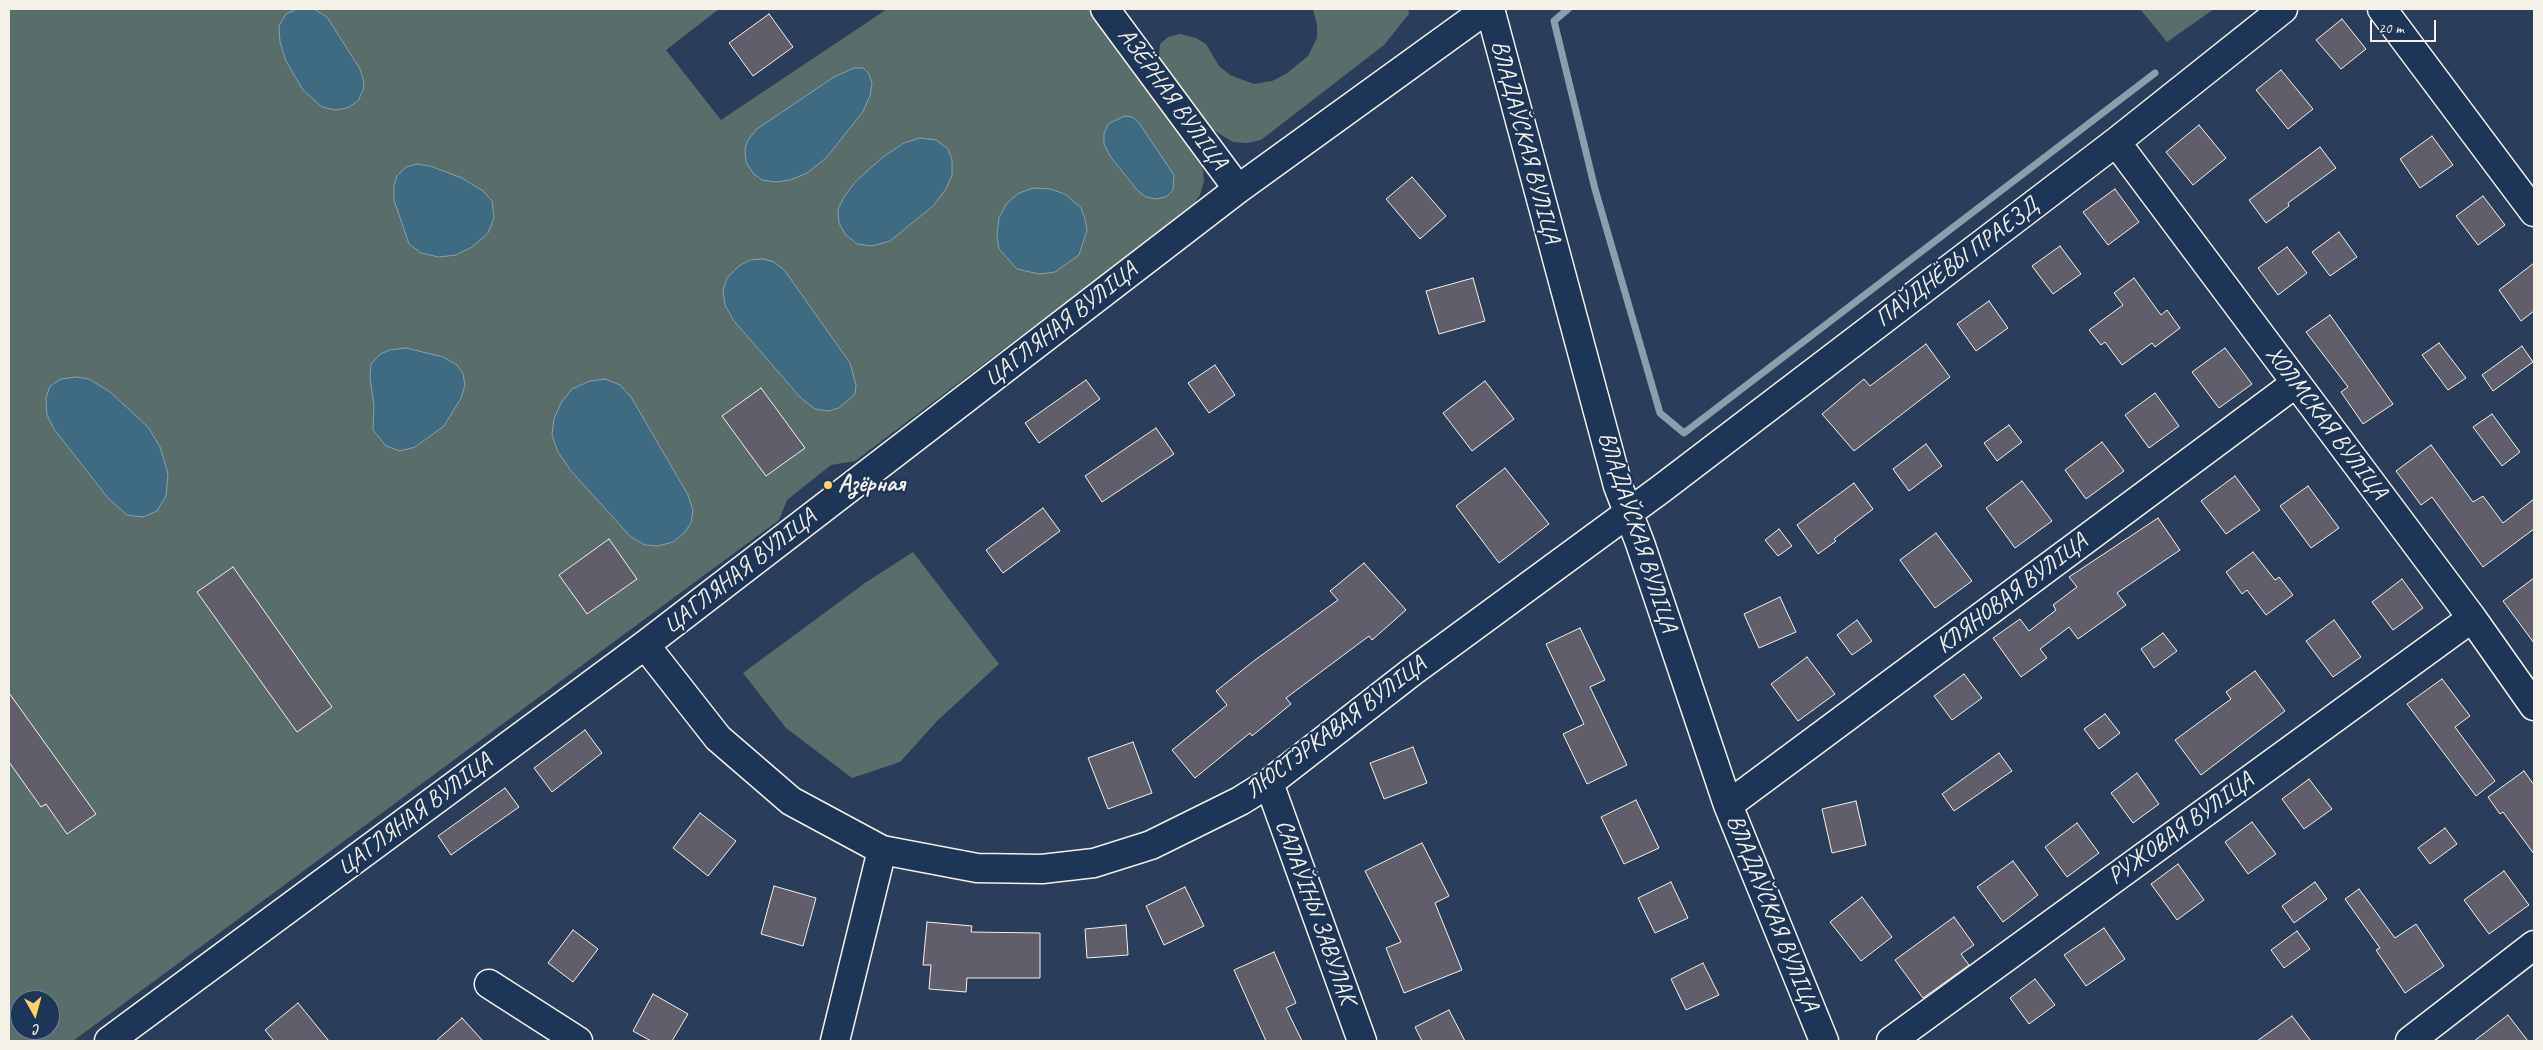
<!DOCTYPE html>
<html>
<head>
<meta charset="utf-8">
<style>
	body { margin:0 }
	#map { position:relative; width:2543px; height:1050px; overflow:hidden; background:#2a3d5b; font-family:Caveat,sans-serif }
	canvas { display:block }
	.frame { position:absolute; inset:0; border:10px solid #f4f1e8; pointer-events:none }
	.north { position:absolute; left:10px; top:990px; width:50px; height:50px; box-sizing:border-box; background:#1d3557; border:1px solid #738091; border-radius:50%; rotate:173deg; font-size:14px; font-weight:700; line-height:20px; text-align:center; color:#f4f1e8 }
	.north::after { content:''; display:block; margin:auto; width:18px; height:22px; background:#ffd166; clip-path:polygon(50% 0,100% 100%,50% 72%,0 100%) }
	.scale { position:absolute; left:2370px; top:20px; width:66px; height:22px; box-sizing:border-box; border:2px solid #f4f1e8; border-top:0; padding-left:6px; font-size:15px; line-height:18px; white-space:nowrap; color:#f4f1e8; -webkit-text-stroke:4px #1d3557; paint-order:stroke }
</style>
</head>
<body>
<div id="map">
<canvas width="2543" height="1050"></canvas>
<div class="frame"></div>
<div class="north">С</div>
<div class="scale">20 m</div>
</div>
<script>
const ctx = document.querySelector('canvas').getContext('2d');
ctx.lineJoin = 'round';
function paint(path, color) { ctx.fillStyle = color; ctx.fill(path, 'evenodd'); }
const shape = rows => new Path2D(rows.map(r => 'M' + r).join(''));
function trace(path, color, width, dash) { ctx.strokeStyle = color; ctx.lineWidth = width; ctx.lineCap = dash ? 'butt' : 'round'; ctx.setLineDash(dash || []); ctx.stroke(path); }
function write(font, color, halo, rows, align = 'center') {
  ctx.font = font + ' Caveat,sans-serif'; ctx.lineWidth = 5; ctx.setLineDash([]); ctx.textBaseline = 'middle'; ctx.strokeStyle = halo; ctx.fillStyle = color; for (const [text, x, y, turn = 0] of rows) {
    ctx.save(); ctx.translate(x, y); ctx.rotate((+turn || 0) * Math.PI / 180); ctx.textAlign = isNaN(turn) ? turn : align; if (halo) ctx.strokeText(text, 0, 0); ctx.fillText(text, 0, 0); ctx.restore();
  }
}
const green = shape([
	[9,9,719,9,666,50,721,120,887,9,1089,9,1198,159,1203,169,1204,181,1200,195,1192,207,1180,216,855,461,831,465,787,500,779,520,73,1041,9,1041],
	[20,1000,50,1000,50,1030,20,1030],
	[1313,9,1408,9,1409,14,1384,45,1261,140,1247,143,1233,142,1205,125,1162,64,1159,54,1160,44,1168,37,1180,34,1196,38,1206,44,1219,66,1230,75,1254,84,1272,81,1286,74,1308,56,1317,38,1317,25],
	[2140,9,2214,9,2167,42],
	[913,552,999,664,937,721,900,762,852,778,786,728,743,673,865,583]
]);
const water = shape([
	[297,9,314,9,327,17,360,69,364,82,363,90,358,101,347,108,335,110,322,107,303,90,286,61,280,42,279,26,286,14,297,9],
	[854,68,863,68,869,74,872,84,870,96,862,113,826,158,807,173,790,180,776,182,762,180,753,173,746,162,745,149,748,140,757,129,834,77,854,68],
	[1125,116,1132,117,1139,123,1174,175,1173,190,1166,197,1156,199,1146,197,1137,190,1110,156,1104,144,1104,134,1108,124,1125,116],
	[920,138,936,140,948,149,952,160,952,175,946,189,933,206,890,241,872,246,857,244,845,234,839,223,838,209,844,197,855,182,883,157,904,143,920,138],
	[417,164,430,166,462,178,483,191,492,201,494,218,488,233,472,247,456,255,439,257,421,253,409,244,394,200,394,186,397,176,406,167,417,164],
	[1034,188,1050,189,1065,194,1081,208,1085,219,1087,230,1079,255,1055,272,1039,274,1017,269,999,249,997,235,999,218,1007,203,1019,193,1034,188],
	[763,259,774,262,785,271,850,363,856,385,855,394,839,408,828,411,815,409,801,398,734,321,725,305,723,291,727,278,739,266,750,260,763,259],
	[406,348,443,357,457,365,463,374,465,385,461,398,444,426,415,447,400,451,386,446,373,430,374,406,370,377,371,364,380,354,390,350,406,348],
	[76,377,89,379,110,392,148,427,160,447,168,474,166,496,157,511,143,517,127,515,108,498,54,429,47,415,46,398,50,386,61,379,76,377],
	[605,379,620,385,631,397,688,495,693,510,691,523,684,533,673,542,658,546,645,545,631,537,571,471,558,452,552,435,554,419,561,403,572,389,590,381,605,379]
]);
const stream = shape([
	[1568,9,1554,21,1595,189,1660,413,1684,433,2155,73]
]);
const building = shape([
	[769,14,793,47,753,76,729,43,769,14],
	[2342,19,2366,49,2341,69,2316,40,2342,19],
	[2281,70,2313,109,2288,129,2256,90,2281,70],
	[2199,125,2226,158,2193,185,2166,152,2199,125],
	[2432,136,2453,165,2420,188,2400,159,2432,136],
	[2320,147,2336,168,2288,203,2289,206,2266,223,2249,200,2320,147],
	[1412,177,1446,216,1420,239,1386,199,1412,177],
	[2115,189,2139,222,2108,245,2083,212,2115,189],
	[2483,196,2505,225,2478,245,2456,216,2483,196],
	[2339,232,2357,257,2330,276,2312,252,2339,232],
	[2060,246,2081,274,2053,294,2032,266,2060,246],
	[2287,247,2307,273,2278,295,2258,268,2287,247],
	[2534,263,2534,311,2521,321,2499,290,2534,263],
	[1473,278,1485,321,1439,334,1426,291,1473,278],
	[2134,278,2161,315,2167,310,2180,328,2155,347,2152,343,2122,365,2105,342,2101,345,2089,330,2123,305,2114,293,2134,278],
	[1989,301,2008,328,1976,351,1957,324,1989,301],
	[2330,315,2393,404,2363,424,2341,392,2348,387,2306,332,2330,315],
	[2439,343,2466,378,2448,390,2422,355,2439,343],
	[1926,344,1950,377,1854,451,1822,414,1864,379,1870,386,1926,344],
	[2522,346,2533,362,2493,391,2482,375,2522,346],
	[2225,348,2252,384,2219,408,2192,372,2225,348],
	[1215,365,1235,395,1209,413,1188,383,1215,365],
	[1086,380,1100,399,1039,443,1025,423,1086,380],
	[1485,381,1514,419,1472,451,1443,413,1485,381],
	[761,388,805,448,766,476,722,416,761,388],
	[2155,393,2179,426,2149,448,2125,415,2155,393],
	[2492,414,2520,452,2502,466,2473,427,2492,414],
	[2009,425,2022,442,1997,461,1984,443,2009,425],
	[1156,428,1174,454,1102,502,1085,476,1156,428],
	[2102,442,2124,471,2086,499,2065,470,2102,442],
	[1926,444,1942,466,1909,491,1893,469,1926,444],
	[2431,445,2473,502,2483,496,2503,523,2534,499,2534,529,2483,567,2432,497,2421,505,2396,471,2431,445],
	[1505,468,1549,524,1499,563,1456,506,1505,468],
	[2235,476,2260,510,2226,534,2201,501,2235,476],
	[2022,481,2052,521,2015,548,1986,508,2022,481],
	[1854,483,1873,509,1834,539,1836,541,1818,554,1797,525,1854,483],
	[2308,486,2339,528,2311,548,2280,506,2308,486],
	[1043,508,1060,531,1003,573,986,550,1043,508],
	[2158,518,2180,550,2117,593,2126,605,2078,639,2069,627,2040,649,2047,658,2021,677,1993,638,2020,619,2029,631,2056,610,2053,605,2077,587,2069,577,2158,518],
	[1779,529,1792,546,1778,556,1765,540,1779,529],
	[1936,533,1972,581,1935,608,1900,560,1936,533],
	[609,539,637,579,587,614,559,575,609,539],
	[2253,552,2275,580,2279,577,2293,595,2266,615,2247,590,2242,594,2226,572,2253,552],
	[1364,563,1406,610,1372,640,1369,636,1286,698,1291,704,1252,736,1250,733,1195,778,1172,750,1227,705,1216,691,1255,660,1338,600,1330,591,1364,563],
	[233,567,332,707,297,732,197,592,233,567],
	[2534,578,2534,643,2503,601,2534,578],
	[2402,579,2423,608,2393,630,2372,602,2402,579],
	[1780,597,1796,632,1759,648,1744,614,1780,597],
	[1857,620,1872,641,1852,655,1837,635,1857,620],
	[2334,620,2361,657,2333,677,2306,641,2334,620],
	[1580,628,1605,680,1590,687,1627,765,1587,784,1563,734,1584,724,1546,644,1580,628],
	[2163,633,2177,651,2154,668,2141,649,2163,633],
	[1807,657,1835,694,1798,721,1771,684,1807,657],
	[2255,671,2285,711,2201,775,2175,740,2231,699,2226,692,2255,671],
	[1964,674,1982,698,1952,720,1934,696,1964,674],
	[2442,679,2470,716,2455,727,2495,781,2476,796,2407,704,2442,679],
	[9,693,96,814,67,834,46,804,41,807,9,762,9,693],
	[2105,714,2120,733,2099,749,2084,729,2105,714],
	[585,730,602,753,552,792,534,768,585,730],
	[1133,742,1152,793,1108,809,1088,758,1133,742],
	[1413,747,1427,783,1384,799,1370,763,1413,747],
	[1999,753,2012,771,1954,811,1942,794,1999,753],
	[2524,771,2534,785,2534,854,2503,812,2500,814,2488,797,2524,771],
	[2137,773,2159,804,2133,823,2111,793,2137,773],
	[2309,779,2332,809,2304,829,2282,799,2309,779],
	[505,788,519,807,451,855,438,836,505,788],
	[1636,800,1659,848,1624,864,1601,817,1636,800],
	[1856,801,1866,845,1832,853,1822,809,1856,801],
	[700,813,736,841,708,876,673,848,700,813],
	[2252,822,2276,854,2248,874,2225,842,2252,822],
	[2077,823,2099,853,2067,877,2045,847,2077,823],
	[2445,828,2457,844,2430,864,2418,848,2445,828],
	[1422,843,1449,896,1435,903,1462,970,1404,993,1386,948,1401,942,1365,871,1422,843],
	[2013,861,2038,895,2003,922,1977,887,2013,861],
	[2178,864,2204,900,2177,920,2151,884,2178,864],
	[2504,871,2529,905,2489,934,2464,900,2504,871],
	[1671,882,1688,918,1655,933,1638,898,1671,882],
	[2315,882,2327,899,2294,923,2282,906,2315,882],
	[774,886,816,898,803,946,761,934,774,886],
	[1185,887,1204,926,1164,945,1146,906,1185,887],
	[2359,889,2395,938,2416,924,2444,966,2405,993,2376,950,2380,948,2345,899,2359,889],
	[1862,897,1892,937,1861,961,1830,922,1862,897],
	[1954,917,1974,945,1961,954,1969,965,1923,998,1895,960,1954,917],
	[927,922,972,926,971,932,1040,933,1040,978,967,978,966,992,929,989,931,965,923,965,927,922],
	[1126,925,1128,955,1087,958,1085,929,1126,925],
	[2104,928,2125,959,2086,986,2064,955,2104,928],
	[573,930,598,949,573,982,548,963,573,930],
	[2297,931,2310,949,2284,968,2271,950,2297,931],
	[1274,952,1296,1003,1286,1008,1302,1041,1266,1041,1234,970,1274,952],
	[1703,963,1719,995,1686,1010,1671,979,1703,963],
	[2035,979,2055,1005,2029,1024,2010,998,2035,979],
	[653,994,688,1014,672,1041,651,1041,633,1031,653,994],
	[298,1003,329,1041,274,1041,265,1030,298,1003],
	[1449,1010,1465,1041,1422,1041,1415,1027,1449,1010],
	[2508,1015,2528,1041,2474,1041,2508,1015],
	[2292,1016,2311,1041,2257,1041,2292,1016],
	[462,1018,483,1041,436,1041,462,1018]
]);
const minor = shape([
	[1105,9,1238,189],
	[1490,9,1618,486,1640,543,1728,805,1824,1041],
	[2382,9,2534,212],
	[2116,142,2472,618,2534,706],
	[645,645,718,738,791,801,882,850,977,868,1042,869,1094,863,1151,845,1240,801,1269,783,1413,671,1661,489,2116,142,2283,9],
	[1269,783,1362,1041],
	[1728,805,2296,383],
	[489,984,578,1041],
	[109,1041,645,645,1238,189,1487,9],
	[835,1041,882,850],
	[1891,1041,2472,618],
	[2410,1041,2534,945]
]);
const markers = [
	[828,485,5,"#ffd166"]
];
const streetNames = [
	["АЗЁРНАЯ ВУЛІЦА",1172,99,54],
	["ВЛАДАЎСКАЯ ВУЛІЦА",1525,142,75],
	["ПАЎДНЁВЫ ПРАЕЗД",1957,263,-37],
	["ЦАГЛЯНАЯ ВУЛІЦА",1061,325,-38],
	["ХОЛМСКАЯ ВУЛІЦА",2326,423,53],
	["ВЛАДАЎСКАЯ ВУЛІЦА",1637,532,72],
	["ЦАГЛЯНАЯ ВУЛІЦА",740,572,-38],
	["КЛЯНОВАЯ ВУЛІЦА",2012,594,-37],
	["ЛЮСТЭРКАВАЯ ВУЛІЦА",1336,728,-37],
	["ЦАГЛЯНАЯ ВУЛІЦА",415,815,-37],
	["РУЖОВАЯ ВУЛІЦА",2181,829,-36],
	["САЛАЎІНЫ ЗАВУЛАК",1315,912,70],
	["ВЛАДАЎСКАЯ ВУЛІЦА",1772,913,68]
];
const poiNames = [
	["Азёрная",838,485]
];
paint(green, '#596e6a');
paint(water, '#3e6a82');
trace(water, '#87a0ab', 1);
trace(stream, '#87a0ab', 7);
paint(building, '#605e6a');
trace(building, '#f4f1e8', 1);
trace(minor, '#f4f1e8', 31);
trace(minor, '#1d3557', 28);
for (const [x, y, r, color] of markers) { const dot = new Path2D(); dot.arc(x, y, r, 0, 2 * Math.PI); ctx.fillStyle = color; ctx.fill(dot); trace(dot, '#1d3557', 2); }
write('24px', '#f4f1e8', '#1d3557', streetNames);
write('bold 24px', '#f4f1e8', '#1d3557', poiNames, 'left');
</script>
</body>
</html>
